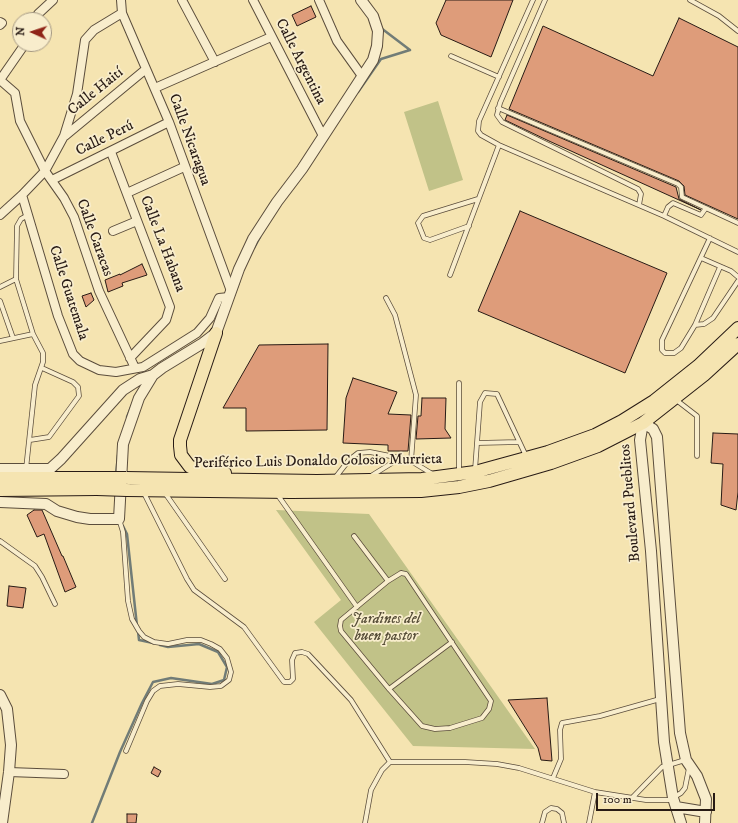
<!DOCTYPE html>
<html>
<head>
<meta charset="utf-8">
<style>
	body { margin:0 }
	#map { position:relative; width:738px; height:823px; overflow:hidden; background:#f5e4b1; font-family:"IM FELL DW Pica",serif }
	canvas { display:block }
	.north { position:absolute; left:12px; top:12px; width:40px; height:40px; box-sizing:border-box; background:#f8edcc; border:1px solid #a59983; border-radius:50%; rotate:273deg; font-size:11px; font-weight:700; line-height:16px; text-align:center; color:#281b15 }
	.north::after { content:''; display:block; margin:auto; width:14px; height:18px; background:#8f2418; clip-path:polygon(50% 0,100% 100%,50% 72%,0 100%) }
	.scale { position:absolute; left:596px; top:793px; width:119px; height:18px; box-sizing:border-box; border:2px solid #281b15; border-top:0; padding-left:5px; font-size:12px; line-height:14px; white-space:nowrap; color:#281b15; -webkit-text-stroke:3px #f8edcc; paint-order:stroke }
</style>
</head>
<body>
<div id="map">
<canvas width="738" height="823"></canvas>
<div class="north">N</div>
<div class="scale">100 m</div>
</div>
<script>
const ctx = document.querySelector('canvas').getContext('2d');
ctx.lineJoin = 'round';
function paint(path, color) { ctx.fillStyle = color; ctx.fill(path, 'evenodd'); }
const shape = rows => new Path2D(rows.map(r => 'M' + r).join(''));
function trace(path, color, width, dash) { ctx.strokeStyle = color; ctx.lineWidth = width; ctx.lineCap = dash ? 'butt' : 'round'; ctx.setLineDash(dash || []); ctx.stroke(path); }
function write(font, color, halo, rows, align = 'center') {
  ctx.font = font + ' "IM FELL DW Pica",serif'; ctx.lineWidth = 3.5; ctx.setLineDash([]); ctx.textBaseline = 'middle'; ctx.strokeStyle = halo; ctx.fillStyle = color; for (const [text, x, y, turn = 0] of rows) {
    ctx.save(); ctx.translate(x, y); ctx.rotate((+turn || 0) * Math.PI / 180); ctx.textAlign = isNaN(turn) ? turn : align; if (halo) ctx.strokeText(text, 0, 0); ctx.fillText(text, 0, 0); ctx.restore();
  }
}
const green = shape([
	[438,101,463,180,429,191,404,112],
	[276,510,369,514,535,749,413,746,314,622,341,600]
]);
const stream = shape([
	[358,92,381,59,410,50,381,28],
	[254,248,260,237],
	[228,311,239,282],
	[127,417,132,405],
	[116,475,118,455],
	[123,526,127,534,137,626],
	[138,631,139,640,153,643],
	[92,823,120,752,142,703,153,682,171,678,212,684,224,680,227,667,218,652,199,644,168,647,160,645]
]);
const building = shape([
	[446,0,513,0,491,57,441,35,436,23,446,0],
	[311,6,316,17,297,26,292,15,311,6],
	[679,18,738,47,738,219,685,195,684,186,679,181,509,109,543,26,653,76,679,18],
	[507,115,676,187,679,199,701,210,549,141,505,120,507,115],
	[520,211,667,273,625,373,478,311,520,211],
	[142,264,147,275,122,283,123,286,108,292,105,280,120,274,120,275,142,264],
	[91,293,94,300,86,307,82,296,91,293],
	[328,344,327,430,246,431,246,408,223,408,259,345,328,344],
	[353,378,397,392,388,414,411,415,408,451,388,451,388,445,343,443,346,398,353,378],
	[422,398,446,398,445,429,451,438,416,439,418,416,421,416,422,398],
	[713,433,738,434,738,492,736,510,721,505,723,464,711,463,713,433],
	[34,510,42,510,62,556,63,556,76,587,65,592,44,534,37,537,27,515,34,510],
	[9,586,26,588,23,608,7,606,9,586],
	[547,698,552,761,541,760,538,748,508,700,547,698],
	[154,767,161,771,158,777,151,773,154,767],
	[127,814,137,814,136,823,127,823,127,814]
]);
const service = shape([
	[533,0,479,121,478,131,481,135,499,145,664,216,738,252],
	[545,0,500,103,497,115,502,122,638,189,641,194,639,205],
	[690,0,719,16,738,31],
	[451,56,499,77],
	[498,108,678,184,681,187,682,197,738,223],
	[664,216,668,207,673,203,701,215,706,208],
	[469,226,430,240,424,238,418,223,423,216,478,199],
	[710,238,662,340,662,350,665,353,674,353,681,348,695,325,720,267],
	[701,258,731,271,738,277],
	[450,275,499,145],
	[0,287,16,279],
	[386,298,395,315,416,395,411,461],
	[0,301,13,338],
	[695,325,704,324,713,318,738,281],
	[0,341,33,334],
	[675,399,697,416,697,456],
	[30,440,49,437,79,396,78,387,73,382,42,368],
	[477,443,519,442],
	[26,469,35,385,43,362,43,353,33,334,16,279,17,226,21,219,28,215],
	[475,470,480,402,485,393,497,394,526,456],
	[459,473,459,383],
	[371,476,400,458,411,461,434,475],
	[335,478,349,460,358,453,370,452,400,458],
	[144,493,187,579,194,590,244,627,284,682,290,682,293,679,292,660,295,653,302,652,308,654,351,700,390,762],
	[165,493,225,579],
	[277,494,357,607],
	[119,519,123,532,128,601,132,619,139,631,144,637,154,642,168,644,187,640,201,640,211,644,220,649,227,658,231,672,229,680,221,686,210,687,178,684,160,686,153,691,147,701,126,751],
	[354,536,388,581],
	[0,541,35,566,42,577,55,604],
	[401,573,406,574,491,701,489,709,482,718,450,728,435,729,422,726,389,689,341,631,340,626,341,620,388,581,401,573],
	[389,689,452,642],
	[553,778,561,759,560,730,562,723,600,716,660,699],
	[633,797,662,767,685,760],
	[365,823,371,790,382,770,390,762,465,762,497,764,519,768,595,792],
	[542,823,545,812,551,808,557,809,562,813,564,823],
	[589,823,595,792,646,800,669,800,681,793,685,788,689,768]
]);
const minor = shape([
	[121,0,122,13,169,122,231,291],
	[182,0,215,62],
	[253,0,323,136],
	[319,0,337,41,362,76],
	[38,14,53,0],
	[0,22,2,23,0,25],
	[0,80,15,93,20,121,45,171,64,198,74,217,99,291,135,368],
	[0,80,25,44],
	[155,88,271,37],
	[65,136,146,69],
	[111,152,170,307,166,320,130,358],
	[52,180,169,122],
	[127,193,184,167],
	[22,195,58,316,73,354,80,361,99,370,116,372,143,367,197,333,210,318,219,298,229,297],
	[0,215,22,195,45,171,64,136,77,94,85,40,94,30,122,13],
	[113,231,137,221],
	[9,772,64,774]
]);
const tertiary = shape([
	[0,469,50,469,61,459,123,390,140,379,153,375],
	[0,502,46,504,57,511,77,517,90,519,119,519,123,444,139,398,153,375,162,368,203,343,216,333,239,269,253,239,277,202,302,169,373,60,377,46,378,31,373,16,361,0],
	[0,695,7,709,11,745,9,772,2,823],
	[676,807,706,812],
	[681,823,673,798,664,742,651,551,640,440,643,423,653,429,657,437,680,733,686,760,697,776,706,799,705,823]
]);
const primary = shape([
	[216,333,180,440,180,446,181,455,190,467,225,473],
	[0,478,97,478],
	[126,478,317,481,422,479,475,472,548,452,595,435,622,421,654,401,698,366,738,328],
	[0,490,97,489],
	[127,490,291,492,421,491,459,487,489,481,551,463,598,446,643,423,704,375,738,344]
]);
const primaryBridge = shape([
	[97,478,126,478],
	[97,489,127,490]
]);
const streetNames = [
	["Calle Argentina",300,62,63],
	["Calle Haití",96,92,-39],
	["Calle Perú",105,139,-26],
	["Calle Nicaragua",189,140,70],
	["Calle Caracas",94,238,70],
	["Calle La Habana",162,244,69],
	["Calle Guatemala",68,293,72],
	["Periférico Luis Donaldo Colosio Murrieta",318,462,-1],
	["Boulevard Pueblitos",631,503,-95]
];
const parkNames = [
	["Jardines del",386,620],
	["buen pastor",386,637]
];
paint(green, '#c1c288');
trace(stream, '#717c77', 2.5);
paint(building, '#de9c7a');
trace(building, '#281b15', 1);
trace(service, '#5b4d3c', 5.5);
trace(minor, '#5b4d3c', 10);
trace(tertiary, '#5b4d3c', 12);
trace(primary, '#281b15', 14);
trace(service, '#f8edcc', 4);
trace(minor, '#f8edcc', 8);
trace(tertiary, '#f8edcc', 10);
trace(primary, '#f5e4b1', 12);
trace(primaryBridge, '#281b15', 14, []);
trace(primaryBridge, '#f5e4b1', 12);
write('15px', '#281b15', '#f8edcc', streetNames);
write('italic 15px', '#564d38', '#f8edcc', parkNames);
</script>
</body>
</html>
